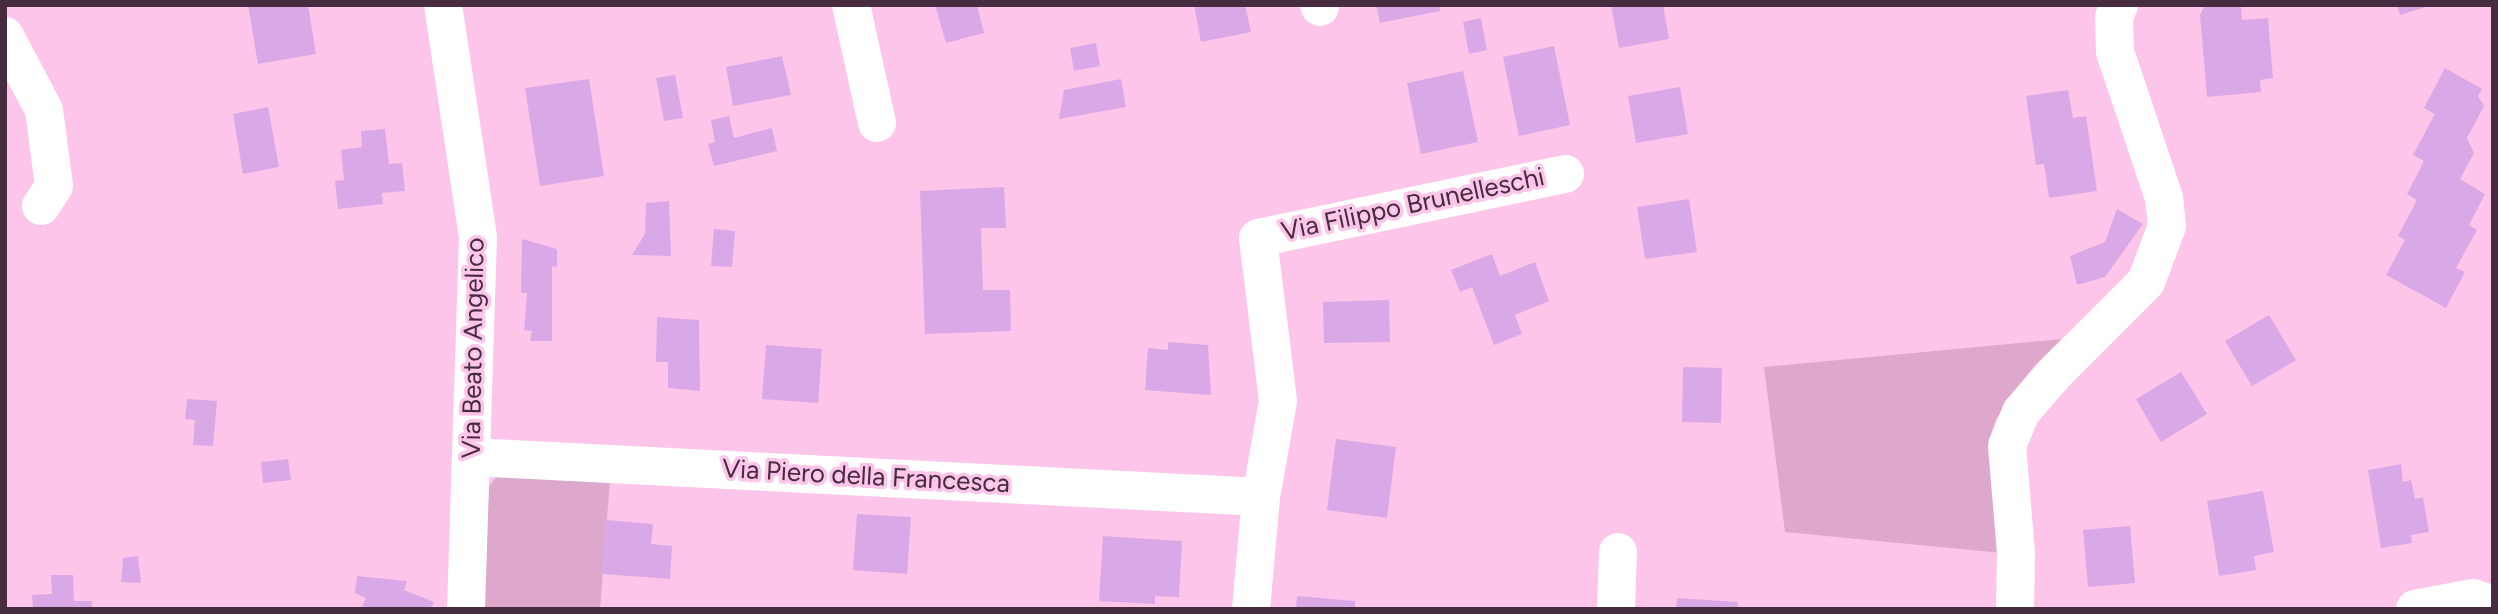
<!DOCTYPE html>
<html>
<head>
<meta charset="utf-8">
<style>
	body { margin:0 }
	#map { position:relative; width:2498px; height:614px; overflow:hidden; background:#fec5ea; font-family:Figtree,sans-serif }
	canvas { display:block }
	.frame { position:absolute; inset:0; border:7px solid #472b3e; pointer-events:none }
</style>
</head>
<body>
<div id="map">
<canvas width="2498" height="614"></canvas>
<div class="frame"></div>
</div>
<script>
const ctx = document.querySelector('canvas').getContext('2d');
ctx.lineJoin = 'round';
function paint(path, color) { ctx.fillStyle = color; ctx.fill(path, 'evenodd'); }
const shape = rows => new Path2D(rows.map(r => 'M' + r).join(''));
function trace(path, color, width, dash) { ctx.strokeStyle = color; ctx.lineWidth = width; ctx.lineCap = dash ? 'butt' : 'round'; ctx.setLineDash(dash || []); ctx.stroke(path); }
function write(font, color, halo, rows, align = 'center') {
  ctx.font = font + ' Figtree,sans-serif'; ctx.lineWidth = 7; ctx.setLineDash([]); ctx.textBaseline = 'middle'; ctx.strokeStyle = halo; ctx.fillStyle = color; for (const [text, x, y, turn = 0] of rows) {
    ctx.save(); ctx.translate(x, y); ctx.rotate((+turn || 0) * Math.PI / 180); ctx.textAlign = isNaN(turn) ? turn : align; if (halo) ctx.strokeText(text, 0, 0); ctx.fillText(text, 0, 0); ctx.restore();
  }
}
const green = shape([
	[2062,339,2034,366,2016,389,1996,419,1989,440,1993,499,2002,553,1785,532,1764,367],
	[498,475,610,480,600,609,482,609,489,486]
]);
const building = shape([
	[248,5,308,5,316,54,258,64],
	[935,5,977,5,984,33,946,43],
	[1194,5,1245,5,1251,32,1201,42],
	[1376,5,1439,5,1440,11,1380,23],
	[1611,5,1663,5,1669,39,1619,48],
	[2205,5,2241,5,2242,20,2268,18,2273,78,2260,80,2261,92,2207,97,2200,15],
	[2397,5,2429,5,2429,6,2400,15],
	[1481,18,1487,50,1469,54,1463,22],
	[1096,43,1100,66,1074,71,1070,48],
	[1554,46,1570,125,1519,136,1503,57],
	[782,56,791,95,733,106,726,67],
	[2445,68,2482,89,2478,96,2484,106,2467,138,2474,153,2460,179,2485,194,2469,225,2477,230,2456,268,2465,272,2446,308,2386,275,2405,240,2398,236,2417,200,2407,194,2424,161,2413,155,2435,114,2424,108],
	[1463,71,1478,142,1421,154,1407,83],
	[675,75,683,118,664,121,656,78],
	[589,79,604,176,540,186,525,88],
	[1121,79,1126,107,1059,119,1064,90],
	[1680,87,1688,134,1636,143,1628,96],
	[2068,90,2073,118,2086,116,2097,191,2049,198,2044,164,2036,165,2026,96],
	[268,107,279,167,243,174,233,114],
	[729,116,734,138,772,128,777,151,714,166,708,144,715,142,711,120],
	[385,129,389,164,402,163,405,191,382,193,383,204,338,209,335,181,344,180,341,150,362,147,361,131],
	[1004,187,1006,228,981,228,983,290,1010,290,1011,331,925,334,920,191],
	[1689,199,1697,252,1645,259,1637,207],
	[669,201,671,256,632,255,645,234,646,203],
	[2117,209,2143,224,2105,277,2077,285,2070,256,2105,242],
	[714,229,735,231,732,267,711,266],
	[522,239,557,249,557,267,552,266,552,341,530,341,532,331,524,330,527,293,521,293],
	[1492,254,1500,276,1535,262,1549,301,1515,315,1522,334,1494,345,1472,287,1460,292,1451,270],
	[1389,300,1390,342,1324,343,1323,302],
	[2269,315,2296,360,2252,386,2225,341],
	[657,317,699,320,700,391,668,388,668,362,656,362],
	[1168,342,1208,345,1211,395,1145,390,1148,348,1168,350],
	[766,345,822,349,818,403,762,399],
	[1683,367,1722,368,1721,423,1682,422],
	[2181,372,2207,414,2161,442,2136,399],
	[187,399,217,401,213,446,193,445,195,420,185,419],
	[1336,439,1396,447,1387,518,1327,510],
	[288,459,291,480,263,483,261,462],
	[2401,464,2403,482,2411,480,2415,499,2423,497,2429,532,2411,535,2412,543,2381,548,2368,470],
	[2263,491,2274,552,2254,556,2256,570,2219,576,2207,501],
	[857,514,911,517,907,574,853,570],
	[606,520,653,524,651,544,672,546,670,579,602,574],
	[2130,526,2135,583,2088,587,2083,530],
	[1103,536,1182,541,1179,597,1155,596,1155,604,1099,601],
	[138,556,141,583,121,582,123,558],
	[51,575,73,575,74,601,92,601,92,609,33,609,32,595,52,594],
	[357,576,407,581,404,590,434,602,431,609,361,609,366,598,355,593],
	[1297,596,1355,601,1355,609,1296,609],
	[1677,598,1738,602,1738,609,1676,609]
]);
const minor = shape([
	[443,5,478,237,466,609],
	[851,5,877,123],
	[1319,5,1320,7],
	[5,36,44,110,54,186,41,206],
	[472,457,1261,497],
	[1251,609,1261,497,1278,401,1258,238,1565,174],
	[1616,609,1618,552],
	[2015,609,2016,553,2007,446,2021,412,2054,374,2146,282,2167,226,2164,198,2115,52,2114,17,2119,5],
	[2415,609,2473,598,2493,605]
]);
const streetNames = [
	["Via Filippo Brunelleschi",1413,205,-12],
	["Via Beato Angelico",474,348,-89],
	["Via Piero della Francesca",866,477,3]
];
paint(green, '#dda8cb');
paint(building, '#daa8e6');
trace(minor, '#fff', 38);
write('26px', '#472b3e', '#fec5ea', streetNames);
</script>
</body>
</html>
